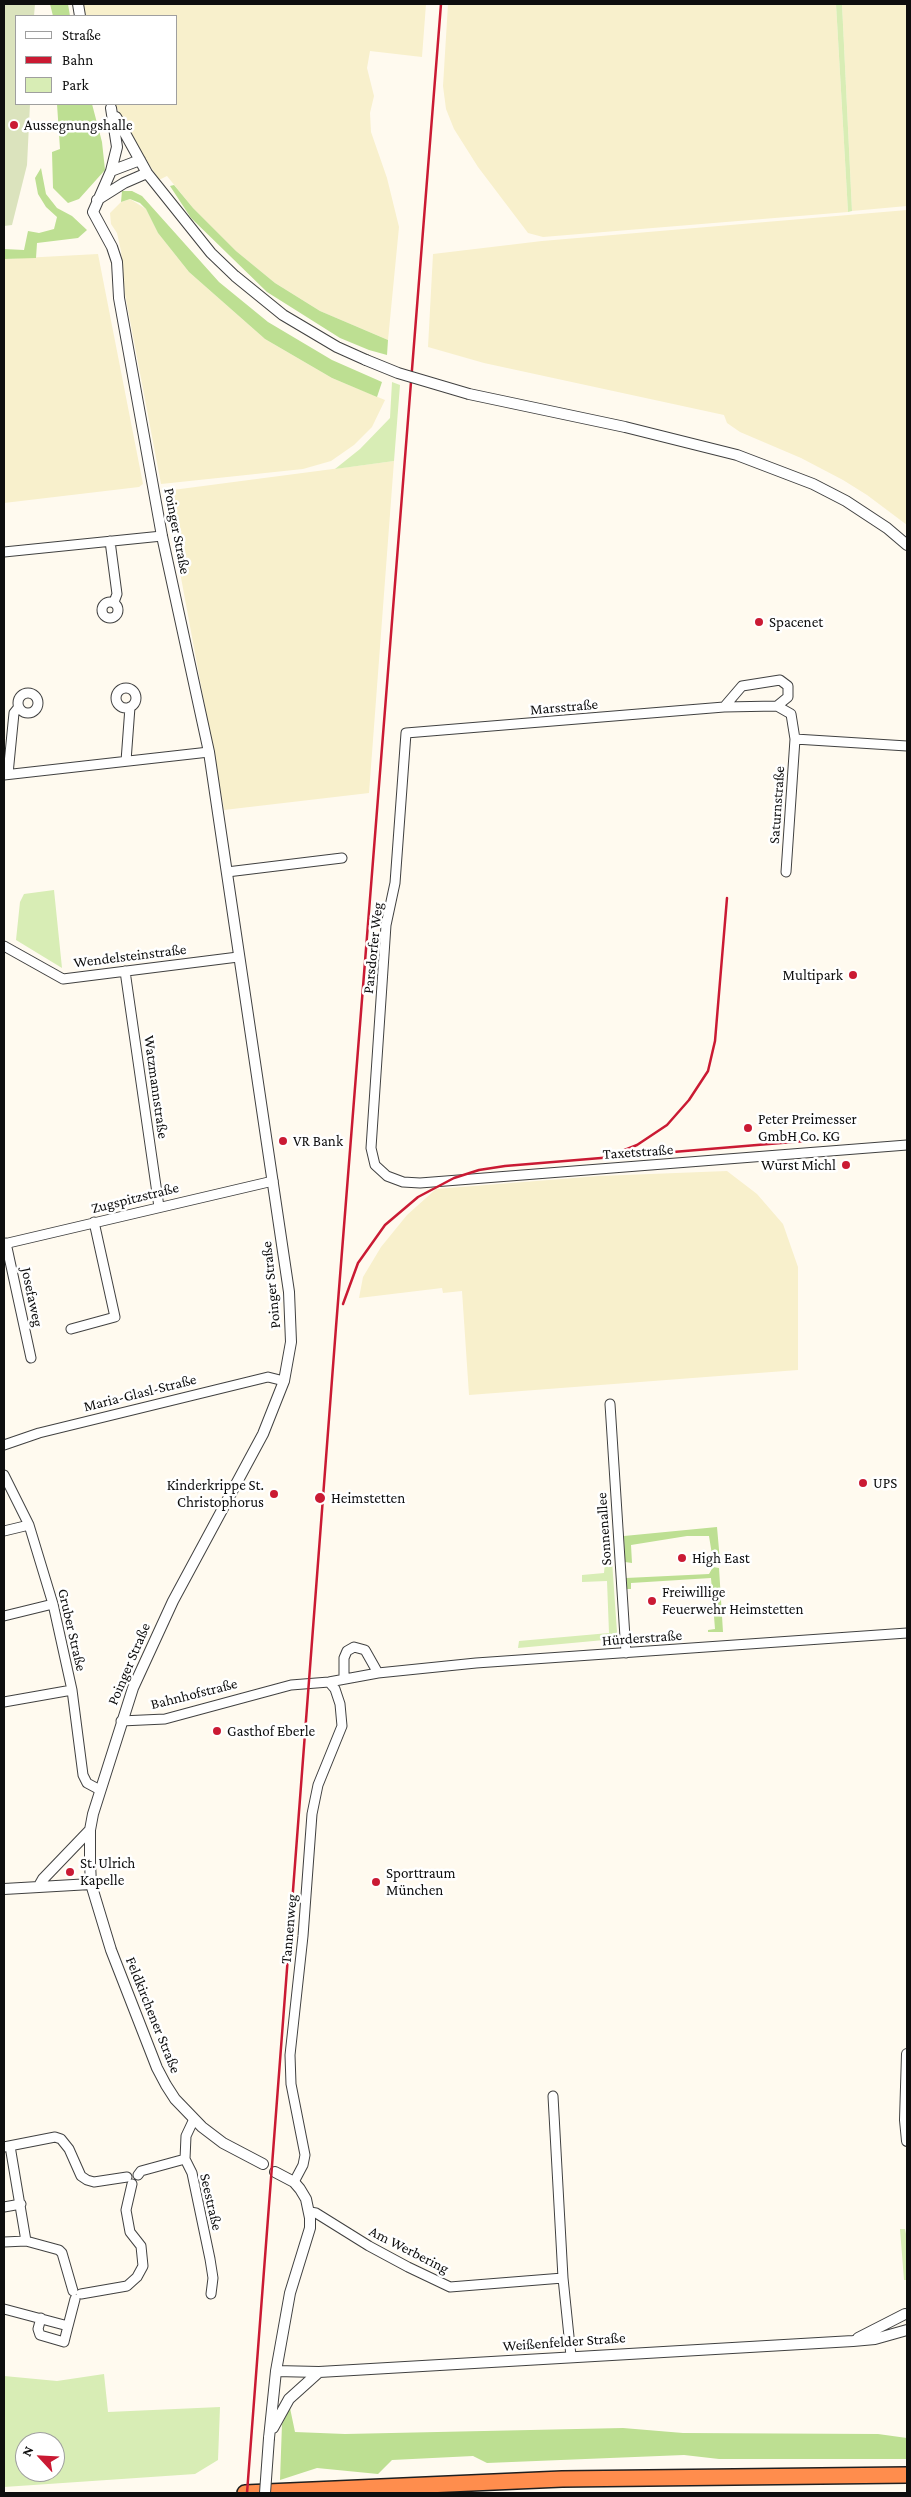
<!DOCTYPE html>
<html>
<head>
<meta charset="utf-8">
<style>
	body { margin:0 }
	#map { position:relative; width:911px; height:2497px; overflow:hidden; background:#fffaef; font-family:"Crimson Pro",serif }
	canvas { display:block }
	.frame { position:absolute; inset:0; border:5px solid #0e0e0e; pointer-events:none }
	.legend { position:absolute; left:15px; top:15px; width:162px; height:90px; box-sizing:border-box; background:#fff; border:1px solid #9f9f9f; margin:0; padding:6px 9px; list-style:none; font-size:15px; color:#0e0e0e }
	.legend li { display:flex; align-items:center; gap:10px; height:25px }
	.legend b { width:25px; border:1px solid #9f9f9f }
	.north { position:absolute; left:15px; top:2432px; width:50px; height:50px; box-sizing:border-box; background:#fff; border:1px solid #9f9f9f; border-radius:50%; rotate:295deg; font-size:14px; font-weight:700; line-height:20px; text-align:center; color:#0e0e0e }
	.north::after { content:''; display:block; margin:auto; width:18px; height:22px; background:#ca1a33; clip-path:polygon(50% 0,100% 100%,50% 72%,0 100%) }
</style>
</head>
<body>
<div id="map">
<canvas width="911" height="2497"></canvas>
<div class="frame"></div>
<ul class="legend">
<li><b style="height:6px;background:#fff"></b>Straße</li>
<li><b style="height:6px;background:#ca1a33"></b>Bahn</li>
<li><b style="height:14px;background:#d8edb5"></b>Park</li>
</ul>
<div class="north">N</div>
</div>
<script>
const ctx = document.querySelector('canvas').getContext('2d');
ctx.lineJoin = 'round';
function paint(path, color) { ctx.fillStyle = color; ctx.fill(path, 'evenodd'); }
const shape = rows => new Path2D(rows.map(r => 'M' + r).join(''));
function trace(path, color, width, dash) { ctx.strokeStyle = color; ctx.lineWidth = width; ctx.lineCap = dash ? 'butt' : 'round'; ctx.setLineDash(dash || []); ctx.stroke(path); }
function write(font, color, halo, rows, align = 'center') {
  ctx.font = font + ' "Crimson Pro",serif'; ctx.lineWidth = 5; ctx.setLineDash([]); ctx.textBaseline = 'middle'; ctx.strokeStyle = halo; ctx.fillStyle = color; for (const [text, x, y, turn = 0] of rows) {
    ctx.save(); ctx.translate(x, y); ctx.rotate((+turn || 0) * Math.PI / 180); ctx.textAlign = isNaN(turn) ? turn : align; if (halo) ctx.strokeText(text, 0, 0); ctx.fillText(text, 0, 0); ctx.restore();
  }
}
const farmland = shape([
	[81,4,426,4,422,57,370,51,367,68,374,96,370,113,371,132,387,178,399,227,388,340,320,311,275,283,236,251,193,208,167,176,159,180,130,134,115,104,176,104,176,16,84,16],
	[448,4,836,4,848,212,543,237,528,233,478,167,454,129,446,109,443,86],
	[842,4,907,4,907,206,852,211],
	[130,199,146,209,158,233,189,272,265,339,332,378,385,400,372,427,354,445,331,461,303,469,161,484,125,294,121,251,117,233,111,224,110,213,121,202],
	[907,210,907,525,867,495,843,480,801,458,740,432,727,423,724,415,484,363,428,347,433,254,542,241],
	[98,254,143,484,139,487,4,503,4,259],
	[394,461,369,793,224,810,165,491],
	[727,1171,757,1194,783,1224,798,1267,798,1370,469,1395,462,1291,443,1293,442,1288,359,1298,363,1277,381,1247,407,1215,436,1189,599,1176]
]);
const green = shape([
	[836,4,842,4,852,211,848,212],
	[392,382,400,385,394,461,335,469,360,449,390,418],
	[54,890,62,968,16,940,20,902,24,894],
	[612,1561,617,1632,615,1639,518,1648,519,1641,609,1633,607,1581,582,1582,582,1575,604,1573,605,1562],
	[900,2229,905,2229,907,2239,907,2280,904,2280],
	[104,2374,108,2412,220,2407,218,2460,195,2474,4,2487,4,2376,57,2381],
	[25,2442,55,2442,55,2472,25,2472]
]);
const forest = shape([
	[50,4,68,4,70,16,53,16],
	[57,104,92,104,102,142,105,170,79,199,68,203,53,188,52,152,60,149],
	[41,168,46,194,57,208,72,216,87,230,78,238,37,243,36,258,4,259,4,249,24,250,28,231,39,233,54,229,57,217,46,207,38,194,35,178],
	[174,185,193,208,236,251,275,283,320,311,388,340,387,355,369,350,340,338,267,292,191,218,170,186],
	[122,191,132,191,142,196,219,282,268,322,332,360,382,382,377,397,332,378,265,339,189,272,158,233,146,209,140,203,130,199,121,202],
	[717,1527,720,1561,713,1561,709,1536,687,1536,631,1545,632,1563,625,1562,624,1536],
	[713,1567,719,1568,723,1632,708,1632,708,1630,715,1629,711,1578,631,1583,631,1589,627,1589,626,1578,709,1574],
	[290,2408,295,2432,345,2434,623,2428,683,2433,878,2434,907,2438,907,2459,719,2459,684,2455,487,2463,473,2456,392,2460,378,2474,317,2468,280,2480,282,2424]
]);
const cemetery = shape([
	[4,4,35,4,34,16,16,16,16,104,30,104,27,165,12,225,4,226]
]);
const minor = shape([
	[110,541,117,594,114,602],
	[4,552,162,536],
	'102 610a8 8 0 1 1 16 0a8 8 0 1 1-16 0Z',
	'116 698a10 10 0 1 1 20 0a10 10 0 1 1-20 0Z',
	'18 703a10 10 0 1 1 20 0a10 10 0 1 1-20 0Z',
	[724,707,742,686,780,680,788,686,788,697,777,706],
	[795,739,907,746],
	[126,761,130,707],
	[8,774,14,713,18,708],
	[4,775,209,752],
	[227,872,342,858],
	[786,872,795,739,791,714,777,706,724,707,406,733,395,883,386,925,371,1148,375,1165,387,1176,403,1182,420,1183,907,1145],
	[4,946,63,979,238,957],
	[125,971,159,1207],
	[6,1243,31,1358],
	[4,1244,273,1181],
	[71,1329,115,1317,94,1222],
	[610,1404,626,1653],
	[4,1445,39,1433,268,1377,284,1381],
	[4,1475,29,1525,53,1604,72,1690,83,1775,87,1783,100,1790],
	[4,1531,29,1525],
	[4,1616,53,1604],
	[344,1679,344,1658,347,1651,354,1647,365,1650,378,1673],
	[4,1702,72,1690],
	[121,1721,165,1719,291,1685,329,1682,378,1673,476,1663,907,1633],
	[553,2096,563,2278,571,2356],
	[194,2119,186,2136,185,2159,192,2173,210,2259,213,2278,211,2294],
	[10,2146,26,2241,59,2250,62,2253,73,2291],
	[4,2147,55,2137,61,2139,69,2149,81,2176,87,2180,94,2182,127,2177],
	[138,2175,141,2171,185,2159],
	[294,2182,303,2165,305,2155,291,2084,290,2055,303,1936,312,1814,318,1785,342,1726,340,1704,335,1689,329,1682],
	[4,2207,21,2204],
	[310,2212,316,2213,369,2246,408,2267,450,2287,563,2278],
	[4,2242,26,2241],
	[81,2294,127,2286,137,2277,143,2266,141,2246,130,2232,126,2210,132,2184],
	[4,2309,68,2326,75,2299],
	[41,2318,38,2329,40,2335,64,2342,68,2326]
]);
const tertiary = shape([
	[78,4,80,16],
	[111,108,117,147,111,171,93,212,112,247,117,262,119,298,162,536,209,752,289,1292,291,1342,284,1381,263,1434,173,1601,133,1688,93,1814,90,1830,90,1863,91,1884,111,1950,157,2068,166,2085,175,2099,202,2127,223,2143,263,2164],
	[116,117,147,173,211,253,235,276,283,315,337,347,366,360],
	[111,171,140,160],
	[97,200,124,183,147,173],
	[469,394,625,427,737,455,813,484,846,501,887,528,907,545],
	[39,1886,43,1879,90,1830],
	[4,1889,91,1884],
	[907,2054,905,2120,907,2141],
	[858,2338,905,2314],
	[276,2371,319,2372,853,2341,875,2339,907,2330],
	[273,2428,289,2399,319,2372],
	[269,2438,276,2371,290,2293,310,2228,310,2218,306,2199,300,2189,294,2182,275,2172]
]);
const motorway = shape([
	[245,2493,562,2479,907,2475]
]);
const rail = shape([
	[617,1153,637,1145,667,1125,689,1100,708,1071,715,1041,727,898],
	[343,1304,358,1263,385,1225,418,1197,454,1178,479,1170,505,1166,805,1141],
	[247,2493,336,1327,441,4]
]);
const tertiaryBridge = shape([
	[366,360,398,373,469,394],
	[265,2493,269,2438]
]);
const markers = [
	[14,125,5,"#ca1a33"],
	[759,622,5,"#ca1a33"],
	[853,975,5,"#ca1a33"],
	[748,1128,5,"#ca1a33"],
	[283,1141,5,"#ca1a33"],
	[846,1165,5,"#ca1a33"],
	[863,1483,5,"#ca1a33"],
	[274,1494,5,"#ca1a33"],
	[320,1498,6,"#ca1a33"],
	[682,1558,5,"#ca1a33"],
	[652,1601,5,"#ca1a33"],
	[217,1731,5,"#ca1a33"],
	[70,1872,5,"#ca1a33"],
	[376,1882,5,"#ca1a33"]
];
const poiNames = [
	["Aussegnungshalle",24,125],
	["Spacenet",769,622],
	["Multipark",843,975,"right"],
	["Peter Preimesser",758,1119],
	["GmbH Co. KG",758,1136],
	["VR Bank",293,1141],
	["Wurst Michl",836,1165,"right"],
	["UPS",873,1483],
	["Kinderkrippe St.",264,1485,"right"],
	["Christophorus",264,1502,"right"],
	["Heimstetten",331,1498],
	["High East",692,1558],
	["Freiwillige",662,1592],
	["Feuerwehr Heimstetten",662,1609],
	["Gasthof Eberle",227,1731],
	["St. Ulrich",80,1863],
	["Kapelle",80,1880],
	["Sporttraum",386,1873],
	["München",386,1890]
];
const streetNames = [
	["Poinger Straße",177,531,79],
	["Marsstraße",564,707,-5],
	["Saturnstraße",777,805,-86],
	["Parsdorfer Weg",373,948,-84],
	["Wendelsteinstraße",130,956,-7],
	["Watzmannstraße",156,1087,82],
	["Taxetstraße",638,1152,-4],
	["Zugspitzstraße",135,1198,-14],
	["Poinger Straße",271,1285,-96],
	["Josefaweg",32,1297,78],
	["Maria-Glasl-Straße",140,1393,-14],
	["Sonnenallee",604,1529,-94],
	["Gruber Straße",72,1630,77],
	["Hürderstraße",642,1638,-4],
	["Poinger Straße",129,1664,-67],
	["Bahnhofstraße",194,1694,-14],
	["Tannenweg",289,1929,-85],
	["Feldkirchener Straße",153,2015,68],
	["Seestraße",211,2202,77],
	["Am Werbering",409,2250,27],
	["Weißenfelder Straße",564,2342,-4]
];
paint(farmland, '#f8f0cc');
paint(green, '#d8edb5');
paint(forest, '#bddf92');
paint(cemetery, '#dbe3bd');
trace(minor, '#414141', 11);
trace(tertiary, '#414141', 12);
trace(motorway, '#1f1f1f', 18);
trace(minor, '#fff', 9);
trace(tertiary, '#fff', 10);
trace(motorway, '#ff8d4d', 15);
trace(rail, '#ca1a33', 2.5);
trace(tertiaryBridge, '#414141', 12, []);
trace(tertiaryBridge, '#fff', 10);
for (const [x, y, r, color] of markers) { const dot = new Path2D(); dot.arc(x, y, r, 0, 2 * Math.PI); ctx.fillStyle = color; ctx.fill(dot); trace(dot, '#fff', 2); }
write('15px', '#0e0e0e', '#fff', poiNames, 'left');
write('15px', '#0e0e0e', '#fff', streetNames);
</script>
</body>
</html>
